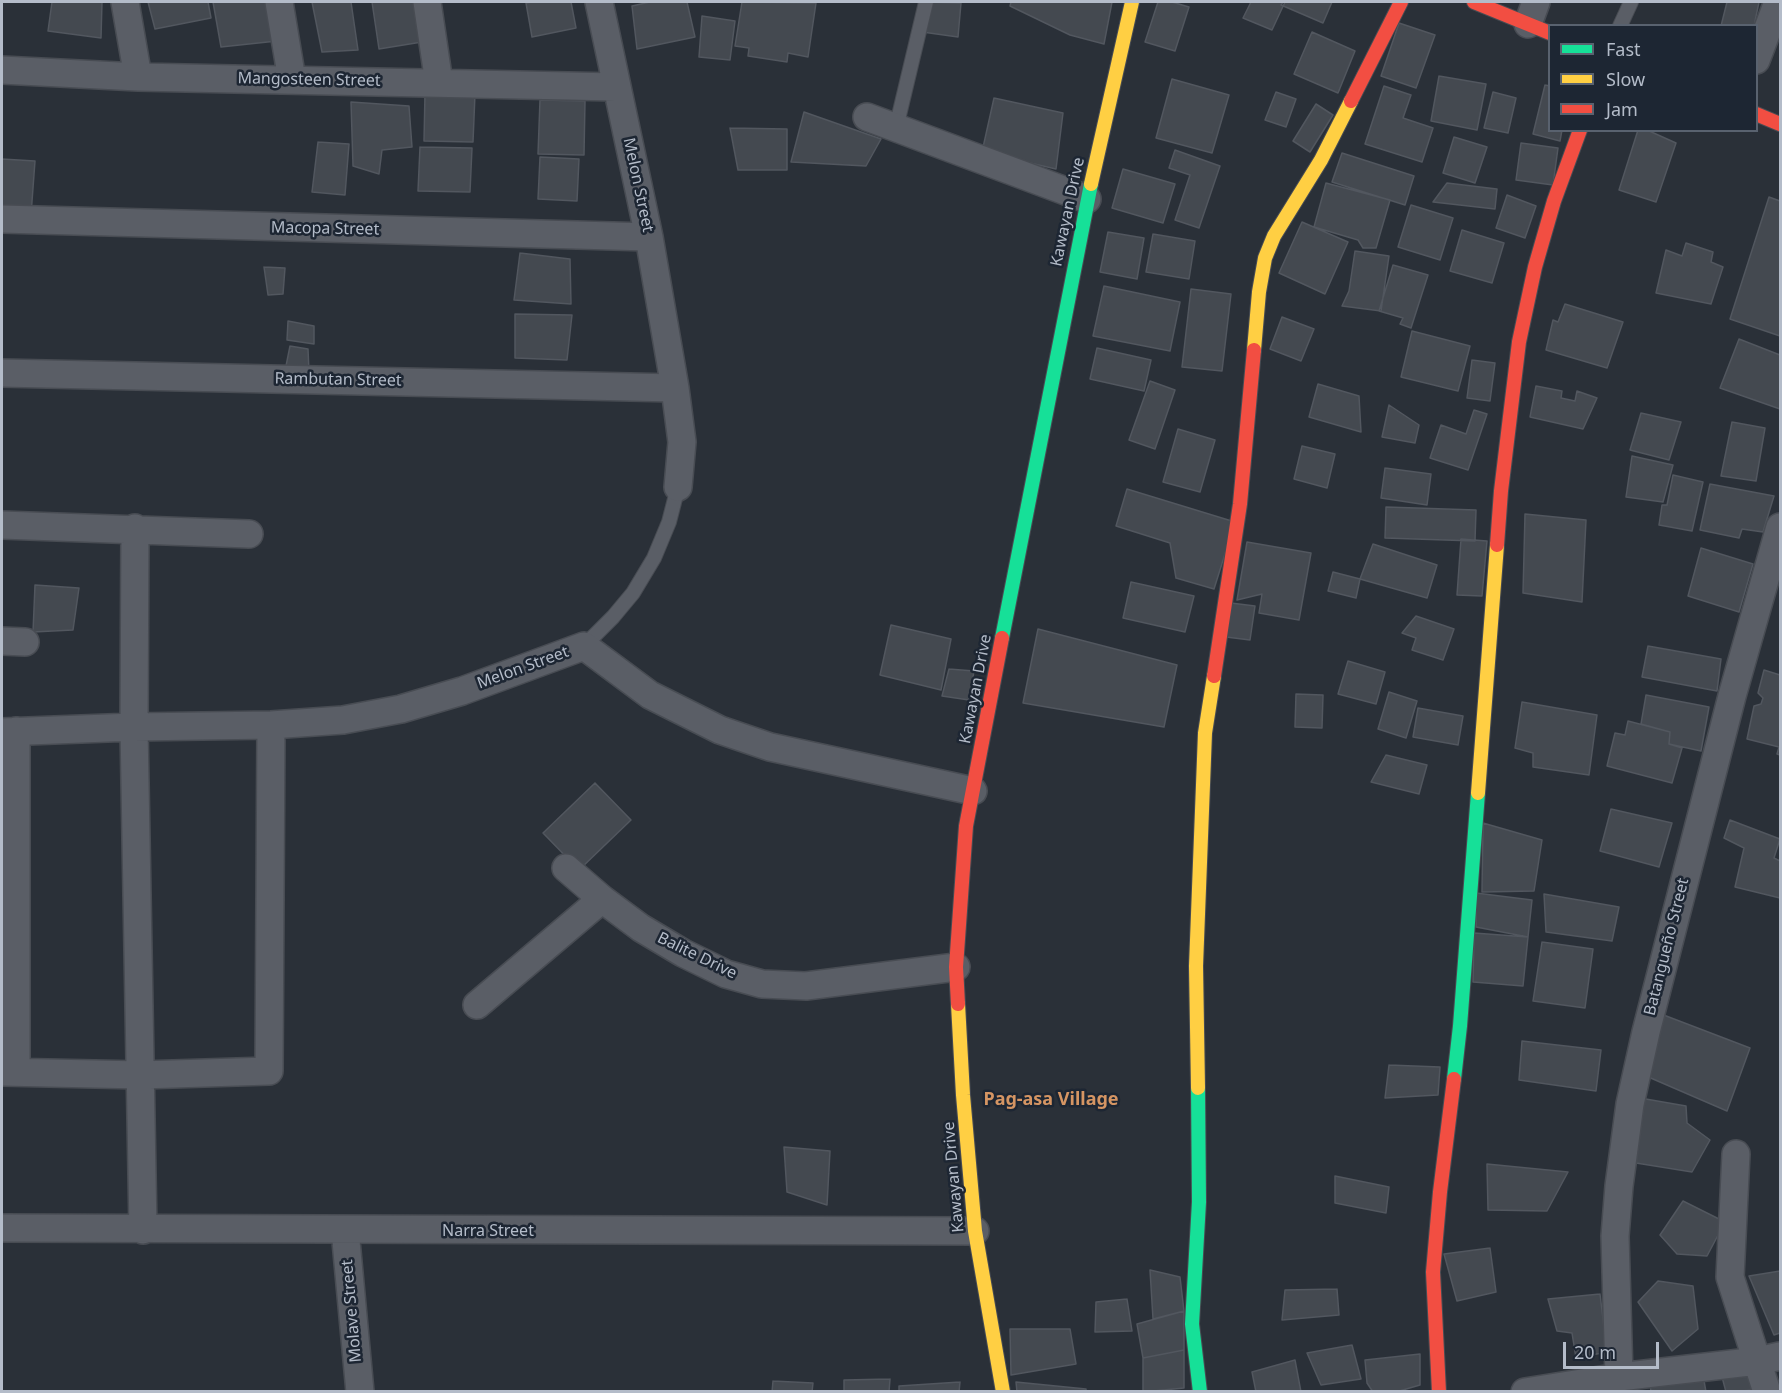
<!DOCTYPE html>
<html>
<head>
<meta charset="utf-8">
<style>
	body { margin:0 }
	#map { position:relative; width:1782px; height:1393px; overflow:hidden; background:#2a3038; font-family:"Noto Sans",sans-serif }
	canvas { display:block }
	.frame { position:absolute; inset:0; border:3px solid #b4bcc9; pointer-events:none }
	.legend { position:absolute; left:1548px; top:24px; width:210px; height:108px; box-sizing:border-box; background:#1d2633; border:2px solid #59626f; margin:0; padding:8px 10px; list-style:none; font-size:18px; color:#b4bcc9 }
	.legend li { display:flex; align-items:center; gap:12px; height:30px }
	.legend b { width:30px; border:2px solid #59626f }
	.scale { position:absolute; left:1563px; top:1342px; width:96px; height:27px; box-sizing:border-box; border:3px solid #b4bcc9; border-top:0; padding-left:8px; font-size:18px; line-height:21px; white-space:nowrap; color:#b4bcc9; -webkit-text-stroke:4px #1d2633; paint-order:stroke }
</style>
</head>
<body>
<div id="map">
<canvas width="1782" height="1393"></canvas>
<div class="frame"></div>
<ul class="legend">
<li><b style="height:8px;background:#16e098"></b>Fast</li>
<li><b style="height:8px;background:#ffcf43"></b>Slow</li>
<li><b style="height:8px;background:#f24e42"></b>Jam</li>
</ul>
<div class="scale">20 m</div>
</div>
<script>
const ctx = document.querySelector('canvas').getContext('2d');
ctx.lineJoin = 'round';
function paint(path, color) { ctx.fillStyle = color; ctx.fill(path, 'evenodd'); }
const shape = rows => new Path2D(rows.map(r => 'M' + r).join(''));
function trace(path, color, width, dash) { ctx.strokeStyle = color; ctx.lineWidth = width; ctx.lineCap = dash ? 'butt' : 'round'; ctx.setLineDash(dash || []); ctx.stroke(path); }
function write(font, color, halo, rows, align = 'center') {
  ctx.font = font + ' "Noto Sans",sans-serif'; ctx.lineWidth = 5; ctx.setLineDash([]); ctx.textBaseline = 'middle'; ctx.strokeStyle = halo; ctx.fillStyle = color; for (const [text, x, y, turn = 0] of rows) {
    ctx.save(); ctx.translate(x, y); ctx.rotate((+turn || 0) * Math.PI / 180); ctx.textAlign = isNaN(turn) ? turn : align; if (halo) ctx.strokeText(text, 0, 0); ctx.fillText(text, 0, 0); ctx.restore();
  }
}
const building = shape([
	[52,2,102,2,101,38,48,31,52,2],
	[148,2,208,2,211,18,155,29,148,2],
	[213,2,270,2,277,41,221,47,213,2],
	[312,2,351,2,358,50,322,52,312,2],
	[372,2,417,2,422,42,379,49,372,2],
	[532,2,571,2,576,28,532,37,526,3,532,2],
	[650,2,687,2,695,37,637,49,632,6,650,2],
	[742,2,816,3,808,57,788,53,787,62,748,56,749,48,735,46,742,2],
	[924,2,961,3,958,37,915,31,924,2],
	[1011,2,1112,2,1104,44,1070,35,1010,6,1011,2],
	[1158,2,1172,2,1189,7,1175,51,1145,42,1158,2],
	[1251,2,1285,2,1272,30,1243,18,1251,2],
	[1283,2,1332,2,1323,23,1281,5,1283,2],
	[1727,2,1759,2,1754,26,1721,26,1727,2],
	[702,16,735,21,730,60,699,57,702,16],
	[1399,23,1435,35,1416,88,1381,76,1399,23],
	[1312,32,1355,51,1338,93,1294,74,1312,32],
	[1439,76,1486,84,1477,130,1431,121,1439,76],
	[1172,79,1229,95,1212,153,1156,138,1172,79],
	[1545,85,1550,86,1550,130,1562,130,1560,141,1533,134,1545,85],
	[1384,86,1411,95,1403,118,1433,128,1422,162,1365,144,1384,86],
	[1276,92,1296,99,1286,127,1265,120,1276,92],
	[1493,92,1516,98,1508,133,1484,128,1493,92],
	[425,93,475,94,473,142,424,141,425,93],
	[994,98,1063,113,1056,169,982,152,994,98],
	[540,100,585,101,584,155,538,154,540,100],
	[351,102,409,106,412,147,382,150,379,174,353,166,351,102],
	[1316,104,1333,115,1310,152,1293,141,1316,104],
	[804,112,881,139,866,166,791,162,804,112],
	[730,128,787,129,787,170,738,170,730,128],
	[1638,130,1647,130,1676,143,1656,202,1619,190,1638,130],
	[1454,137,1487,147,1475,183,1443,173,1454,137],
	[318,142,349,144,345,195,312,192,318,142],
	[1521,143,1558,148,1553,185,1516,180,1521,143],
	[420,147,472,148,470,192,418,191,420,147],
	[1175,150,1220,166,1199,228,1175,220,1190,175,1169,168,1175,150],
	[1342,153,1414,176,1405,205,1332,182,1342,153],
	[540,157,579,159,577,201,538,199,540,157],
	[2,159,35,161,31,215,2,212,2,159],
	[1123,169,1175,184,1163,223,1112,208,1123,169],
	[1326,183,1390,200,1376,248,1363,248,1358,240,1314,227,1326,183],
	[1447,183,1497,189,1495,209,1433,202,1447,183],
	[1507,195,1536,206,1525,238,1496,228,1507,195],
	[1769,197,1780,201,1780,336,1730,319,1769,197],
	[1411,205,1453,218,1440,260,1398,247,1411,205],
	[1302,222,1348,242,1325,294,1279,273,1302,222],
	[1462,230,1504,243,1492,283,1450,271,1462,230],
	[1108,232,1144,238,1137,279,1100,272,1108,232],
	[1153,234,1195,241,1189,279,1146,272,1153,234],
	[1686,243,1713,252,1711,262,1723,267,1711,304,1656,293,1666,250,1682,256,1686,243],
	[1355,251,1389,256,1381,311,1342,306,1349,291,1355,251],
	[520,253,570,259,571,304,514,300,520,253],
	[1393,265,1428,275,1411,328,1400,324,1403,318,1379,311,1393,265],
	[264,267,285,268,283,294,268,295,264,267],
	[1104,286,1180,302,1170,351,1093,336,1104,286],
	[1191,289,1231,294,1222,371,1182,367,1191,289],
	[1565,304,1623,322,1607,368,1546,350,1553,320,1558,322,1565,304],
	[515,314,572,315,567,360,515,358,515,314],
	[1282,317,1314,329,1301,361,1270,349,1282,317],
	[288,321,314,326,314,344,287,340,288,321],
	[1412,331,1470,346,1458,391,1401,377,1412,331],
	[1739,339,1780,355,1780,409,1720,388,1739,339],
	[290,346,308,349,309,372,285,371,290,346],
	[1097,348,1151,360,1144,391,1090,379,1097,348],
	[1472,360,1495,363,1490,401,1467,398,1472,360],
	[1150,381,1175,390,1155,449,1129,440,1150,381],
	[1318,384,1359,396,1361,432,1309,417,1318,384],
	[1536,386,1562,391,1561,398,1575,401,1577,391,1597,398,1583,429,1530,417,1536,386],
	[1389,405,1419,425,1415,443,1382,437,1389,405],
	[1474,410,1487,414,1468,470,1430,458,1441,425,1466,434,1474,410],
	[1641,413,1681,422,1669,460,1630,450,1641,413],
	[1732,422,1765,428,1756,481,1721,476,1732,422],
	[1178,429,1215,440,1200,492,1163,482,1178,429],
	[1302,446,1335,454,1327,488,1294,479,1302,446],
	[1632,456,1673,465,1663,502,1626,497,1632,456],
	[1385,468,1431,474,1427,505,1381,498,1385,468],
	[1673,475,1703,482,1692,531,1659,525,1662,505,1667,505,1673,475],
	[1710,484,1774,496,1763,532,1742,529,1739,538,1700,530,1710,484],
	[1127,489,1235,522,1214,589,1176,578,1170,543,1116,526,1127,489],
	[1386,507,1476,510,1475,541,1385,538,1386,507],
	[1525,514,1586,520,1582,602,1523,593,1525,514],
	[1461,539,1487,541,1482,596,1457,595,1461,539],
	[1247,542,1311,553,1299,620,1259,613,1262,594,1237,600,1247,542],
	[1373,544,1437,565,1427,598,1360,579,1373,544],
	[1701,548,1753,564,1739,612,1688,596,1701,548],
	[1333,572,1360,579,1356,598,1328,591,1333,572],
	[1131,582,1194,596,1185,632,1123,618,1131,582],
	[35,585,79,588,73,630,33,632,35,585],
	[1231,603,1255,606,1250,640,1226,637,1231,603],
	[1416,616,1454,629,1443,660,1412,650,1416,638,1402,633,1416,616],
	[891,625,951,639,941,690,880,675,891,625],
	[1038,629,1177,665,1164,727,1023,703,1038,629],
	[1648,646,1721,659,1717,691,1642,677,1648,646],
	[1348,661,1385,672,1376,704,1338,694,1348,661],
	[949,669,974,671,969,700,942,696,949,669],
	[1764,670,1780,675,1780,755,1777,754,1779,747,1747,739,1754,706,1761,704,1763,698,1758,693,1764,670],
	[1389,692,1417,701,1406,738,1378,729,1389,692],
	[1296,694,1323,695,1322,728,1295,727,1296,694],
	[1646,695,1709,707,1701,751,1669,744,1670,732,1641,724,1646,695],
	[1522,702,1597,715,1589,775,1533,767,1533,753,1515,748,1522,702],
	[1418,708,1463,716,1458,745,1413,737,1418,708],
	[1628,721,1670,732,1669,744,1682,748,1672,783,1607,766,1615,733,1625,735,1628,721],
	[1386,755,1427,765,1419,794,1371,782,1386,755],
	[595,783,631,820,579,870,543,833,595,783],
	[1611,809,1672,823,1659,867,1600,851,1611,809],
	[1730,820,1780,839,1774,858,1780,861,1780,898,1735,887,1744,848,1724,838,1730,820],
	[1483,823,1542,840,1534,891,1482,892,1483,823],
	[1476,893,1532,900,1528,937,1476,927,1476,893],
	[1544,894,1619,907,1612,941,1546,932,1544,894],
	[1474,933,1528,937,1523,986,1473,982,1474,933],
	[1542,942,1593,949,1585,1008,1533,1001,1542,942],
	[1661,1014,1750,1048,1727,1111,1646,1076,1661,1014],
	[1522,1041,1601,1050,1596,1091,1519,1080,1522,1041],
	[1389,1065,1440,1067,1438,1095,1385,1098,1389,1065],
	[1640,1098,1686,1106,1687,1123,1710,1140,1692,1172,1636,1163,1640,1098],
	[784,1147,830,1151,827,1205,787,1192,784,1147],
	[1487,1164,1568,1172,1547,1211,1488,1210,1487,1164],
	[1335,1176,1389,1187,1386,1213,1335,1203,1335,1176],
	[1683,1201,1725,1222,1707,1256,1677,1254,1660,1235,1683,1201],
	[1490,1248,1496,1292,1457,1301,1444,1254,1490,1248],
	[1150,1270,1180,1277,1184,1311,1153,1319,1150,1270],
	[1780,1271,1780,1333,1774,1335,1749,1276,1780,1271],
	[1658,1281,1693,1286,1698,1329,1672,1351,1638,1302,1658,1281],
	[1337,1289,1339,1315,1282,1320,1285,1290,1337,1289],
	[1600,1294,1607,1352,1576,1358,1572,1333,1557,1331,1548,1299,1600,1294],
	[1127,1299,1132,1331,1095,1332,1096,1302,1127,1299],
	[1184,1311,1184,1350,1143,1358,1137,1324,1184,1311],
	[1010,1329,1070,1329,1076,1364,1011,1375,1010,1329],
	[1352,1345,1361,1379,1321,1385,1307,1353,1352,1345],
	[1184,1350,1184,1388,1143,1392,1143,1358,1184,1350],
	[1420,1354,1420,1385,1396,1392,1373,1392,1367,1383,1365,1360,1420,1354],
	[1295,1360,1301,1392,1256,1392,1252,1372,1295,1360],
	[1750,1366,1755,1390,1726,1392,1721,1373,1750,1366],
	[1703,1375,1706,1392,1651,1392,1650,1383,1703,1375],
	[890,1379,889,1392,844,1392,844,1380,890,1379],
	[773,1381,813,1383,812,1392,772,1392,773,1381],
	[960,1382,959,1392,899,1392,899,1386,960,1382],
	[1016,1382,1086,1389,1086,1392,1017,1392,1016,1382]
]);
const lane = shape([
	[1620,26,1631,2],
	[896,128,926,2],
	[584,646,613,617,633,593,654,558,669,522,678,487]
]);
const street = shape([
	[125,2,138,77],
	[279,2,292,80],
	[427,2,439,83],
	[599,2,649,237,675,388,682,442,678,487],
	[1528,24,1536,2],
	[1756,60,1778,2],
	[2,70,138,77,616,87],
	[867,117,1087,199],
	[2,219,649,237],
	[2,373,675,388],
	[2,525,249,534],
	[135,528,134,727,143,1230],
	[2,641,25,642],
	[16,731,16,1072],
	[2,732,134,727,271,725,343,720,401,709,462,691,584,646,650,695,720,730,770,747,973,791],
	[566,868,602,899,641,928,683,953,726,974,762,984,806,986,956,967],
	[477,1005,602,899],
	[2,1072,141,1075,269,1071,271,725],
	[1736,1154,1730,1277,1767,1392],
	[2,1228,975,1231],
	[345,1230,360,1392],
	[1619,1377,1615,1236,1619,1186,1630,1104,1646,1032,1732,696,1780,527],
	[1525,1392,1619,1377,1758,1361,1780,1356]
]);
const fast = shape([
	[1002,638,1091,184],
	[1454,1079,1460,1026,1478,793],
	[1198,1088,1199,1202,1192,1324,1200,1392]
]);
const slow = shape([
	[1091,184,1132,2],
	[1254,350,1259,292,1265,258,1274,236,1321,160,1351,101],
	[1478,793,1497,545],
	[958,1004,963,1095,975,1231,1003,1392],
	[1198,1088,1196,966,1205,733,1214,676]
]);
const jam = shape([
	[1474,2,1550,33],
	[1351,101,1401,2],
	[1756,114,1780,124],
	[1497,545,1501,491,1519,342,1535,267,1554,201,1580,130],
	[1214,676,1240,504,1254,350],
	[958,1004,956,967,966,826,1002,638],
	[1439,1392,1433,1272,1440,1192,1454,1079]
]);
const streetNames = [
	["Mangosteen Street",309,80,1],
	["Melon Street",638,185,78],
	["Kawayan Drive",1068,212,-78],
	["Macopa Street",325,229,1],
	["Rambutan Street",338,380,1],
	["Melon Street",523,668,-20],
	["Kawayan Drive",976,689,-79],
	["Batangueño Street",1667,947,-76],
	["Balite Drive",697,956,26],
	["Kawayan Drive",954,1177,-95],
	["Narra Street",488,1231],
	["Molave Street",352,1311,-95]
];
const neighbourhoodNames = [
	["Pag-asa Village",1051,1100]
];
paint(building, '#444950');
trace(building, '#52575f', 1.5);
trace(lane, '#484c53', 16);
trace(street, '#484c53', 30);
trace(fast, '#484c53', 16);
trace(slow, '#484c53', 16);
trace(jam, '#484c53', 16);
trace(lane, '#5a5e66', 14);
trace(street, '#5a5e66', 27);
trace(fast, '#16e098', 14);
trace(slow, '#ffcf43', 14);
trace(jam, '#f24e42', 14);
write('16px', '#b4bcc9', '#1d2633', streetNames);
write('bold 18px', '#d59563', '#1d2633', neighbourhoodNames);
</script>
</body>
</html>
